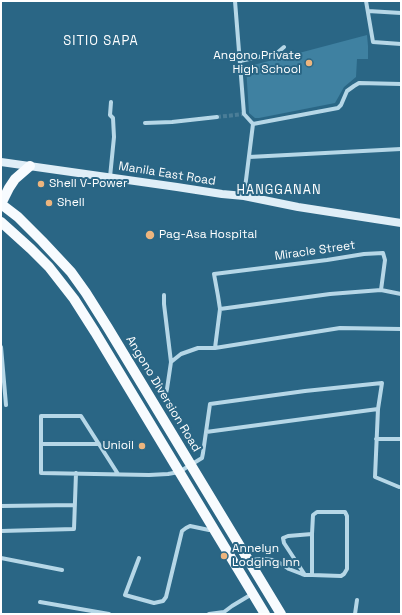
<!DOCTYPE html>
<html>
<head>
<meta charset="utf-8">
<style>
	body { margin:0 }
	#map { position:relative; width:402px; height:615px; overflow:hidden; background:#2a6685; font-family:"Space Grotesk",sans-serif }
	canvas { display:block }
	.frame { position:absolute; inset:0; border:2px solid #fff; pointer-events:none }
</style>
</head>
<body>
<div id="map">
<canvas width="402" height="615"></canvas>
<div class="frame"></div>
</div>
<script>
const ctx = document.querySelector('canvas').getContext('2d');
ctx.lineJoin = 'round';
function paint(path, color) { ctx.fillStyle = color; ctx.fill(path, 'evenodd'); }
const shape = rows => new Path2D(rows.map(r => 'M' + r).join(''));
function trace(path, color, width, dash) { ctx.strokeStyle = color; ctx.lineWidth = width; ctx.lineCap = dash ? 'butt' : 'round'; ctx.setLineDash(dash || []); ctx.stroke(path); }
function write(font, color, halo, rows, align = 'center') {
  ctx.font = font + ' "Space Grotesk",sans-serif'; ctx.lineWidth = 4; ctx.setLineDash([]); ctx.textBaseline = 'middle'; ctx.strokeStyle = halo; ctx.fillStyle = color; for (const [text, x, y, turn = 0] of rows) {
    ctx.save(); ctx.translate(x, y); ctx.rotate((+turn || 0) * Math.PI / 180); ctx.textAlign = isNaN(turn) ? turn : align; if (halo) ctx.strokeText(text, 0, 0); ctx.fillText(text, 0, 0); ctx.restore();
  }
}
const green = shape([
	[367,35,368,46,368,59,357,59,356,77,344,87,335,103,259,118,255,118,249,113,246,67]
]);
const minorTunnel = shape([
	[217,117,244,114]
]);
const minor = shape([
	[235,1,244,114,253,124],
	[366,1,373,42,401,44],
	[368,11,401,13],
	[240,61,277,53,284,47],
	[145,123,172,122,217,117],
	[253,124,338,108,341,105,347,91,354,86,359,83,401,84],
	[249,157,401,149],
	[110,177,114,137,113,118,110,115,111,102],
	[244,196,253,124],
	[164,295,164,304,171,362],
	[220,309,330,294,381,290,401,294],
	[1,347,6,405],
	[215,348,220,309,218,296,214,274,327,260,364,254,383,253,385,260,381,290],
	[162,396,166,393,167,389,171,362,181,354,198,348,215,348,340,328,401,329],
	[206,432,378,409],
	[376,439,401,439],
	[41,444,99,444],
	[118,474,81,416,41,416,41,473,149,475,168,474,179,472,202,458,203,453,210,404,305,391,382,383,378,409,375,477,399,487],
	[1,506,75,505],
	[1,531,74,529,76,473],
	[1,558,62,570],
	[139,558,125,595,154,603,163,601,166,597,182,531,186,528,190,526,209,530,212,529],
	[249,560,263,559,273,560,282,564,289,569,302,574,305,575,312,575,341,576,344,574,347,569,347,516,345,512,317,512,313,515,312,534,312,575],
	[305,575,284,543,283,538,288,536,312,534],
	[40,602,109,614],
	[209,614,224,612],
	[222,614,224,612,232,606,252,594],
	[355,614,357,600]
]);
const secondary = shape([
	[1,162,177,187,222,194,244,196,298,207,401,223]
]);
const primary = shape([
	[1,204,18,217,42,241,71,272,86,293,108,328,281,614],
	[1,204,9,188,15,179,30,166],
	[1,222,31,249,49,267,74,299,95,332,265,614]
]);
const markers = [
	[309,63,4,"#edb57e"],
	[41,184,4,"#edb57e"],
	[49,203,4,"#edb57e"],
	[150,235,5,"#edb57e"],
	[142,446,4,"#edb57e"],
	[224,556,4,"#edb57e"]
];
const poiNames = [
	["Angono Private",301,56,"right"],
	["High School",301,70,"right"],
	["Shell V-Power",49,184],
	["Shell",57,203],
	["Pag-Asa Hospital",159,235],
	["Unioil",134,446,"right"],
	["Annelyn",232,549],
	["Lodging Inn",232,563]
];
const streetNames = [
	["Manila East Road",167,174,9],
	["Miracle Street",315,251,-8],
	["Angono Diversion Road",163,394,59]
];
const neighbourhoodNames = [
	["SITIO SAPA",101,41],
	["HANGGANAN",279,190]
];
paint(green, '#3f81a1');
trace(minorTunnel, '#4a7d97', 4, [4, 2]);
trace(minor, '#b6d7e7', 4);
trace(secondary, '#dfeef7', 8);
trace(primary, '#f7fbfe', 10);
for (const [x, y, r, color] of markers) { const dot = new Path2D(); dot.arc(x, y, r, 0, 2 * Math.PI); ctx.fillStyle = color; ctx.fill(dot); trace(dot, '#2a6685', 1.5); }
write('12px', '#fff', '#2a6685', poiNames, 'left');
write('12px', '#fff', '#2a6685', streetNames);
ctx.letterSpacing = '1px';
write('13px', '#fff', '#2a6685', neighbourhoodNames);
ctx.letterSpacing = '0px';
</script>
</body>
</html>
